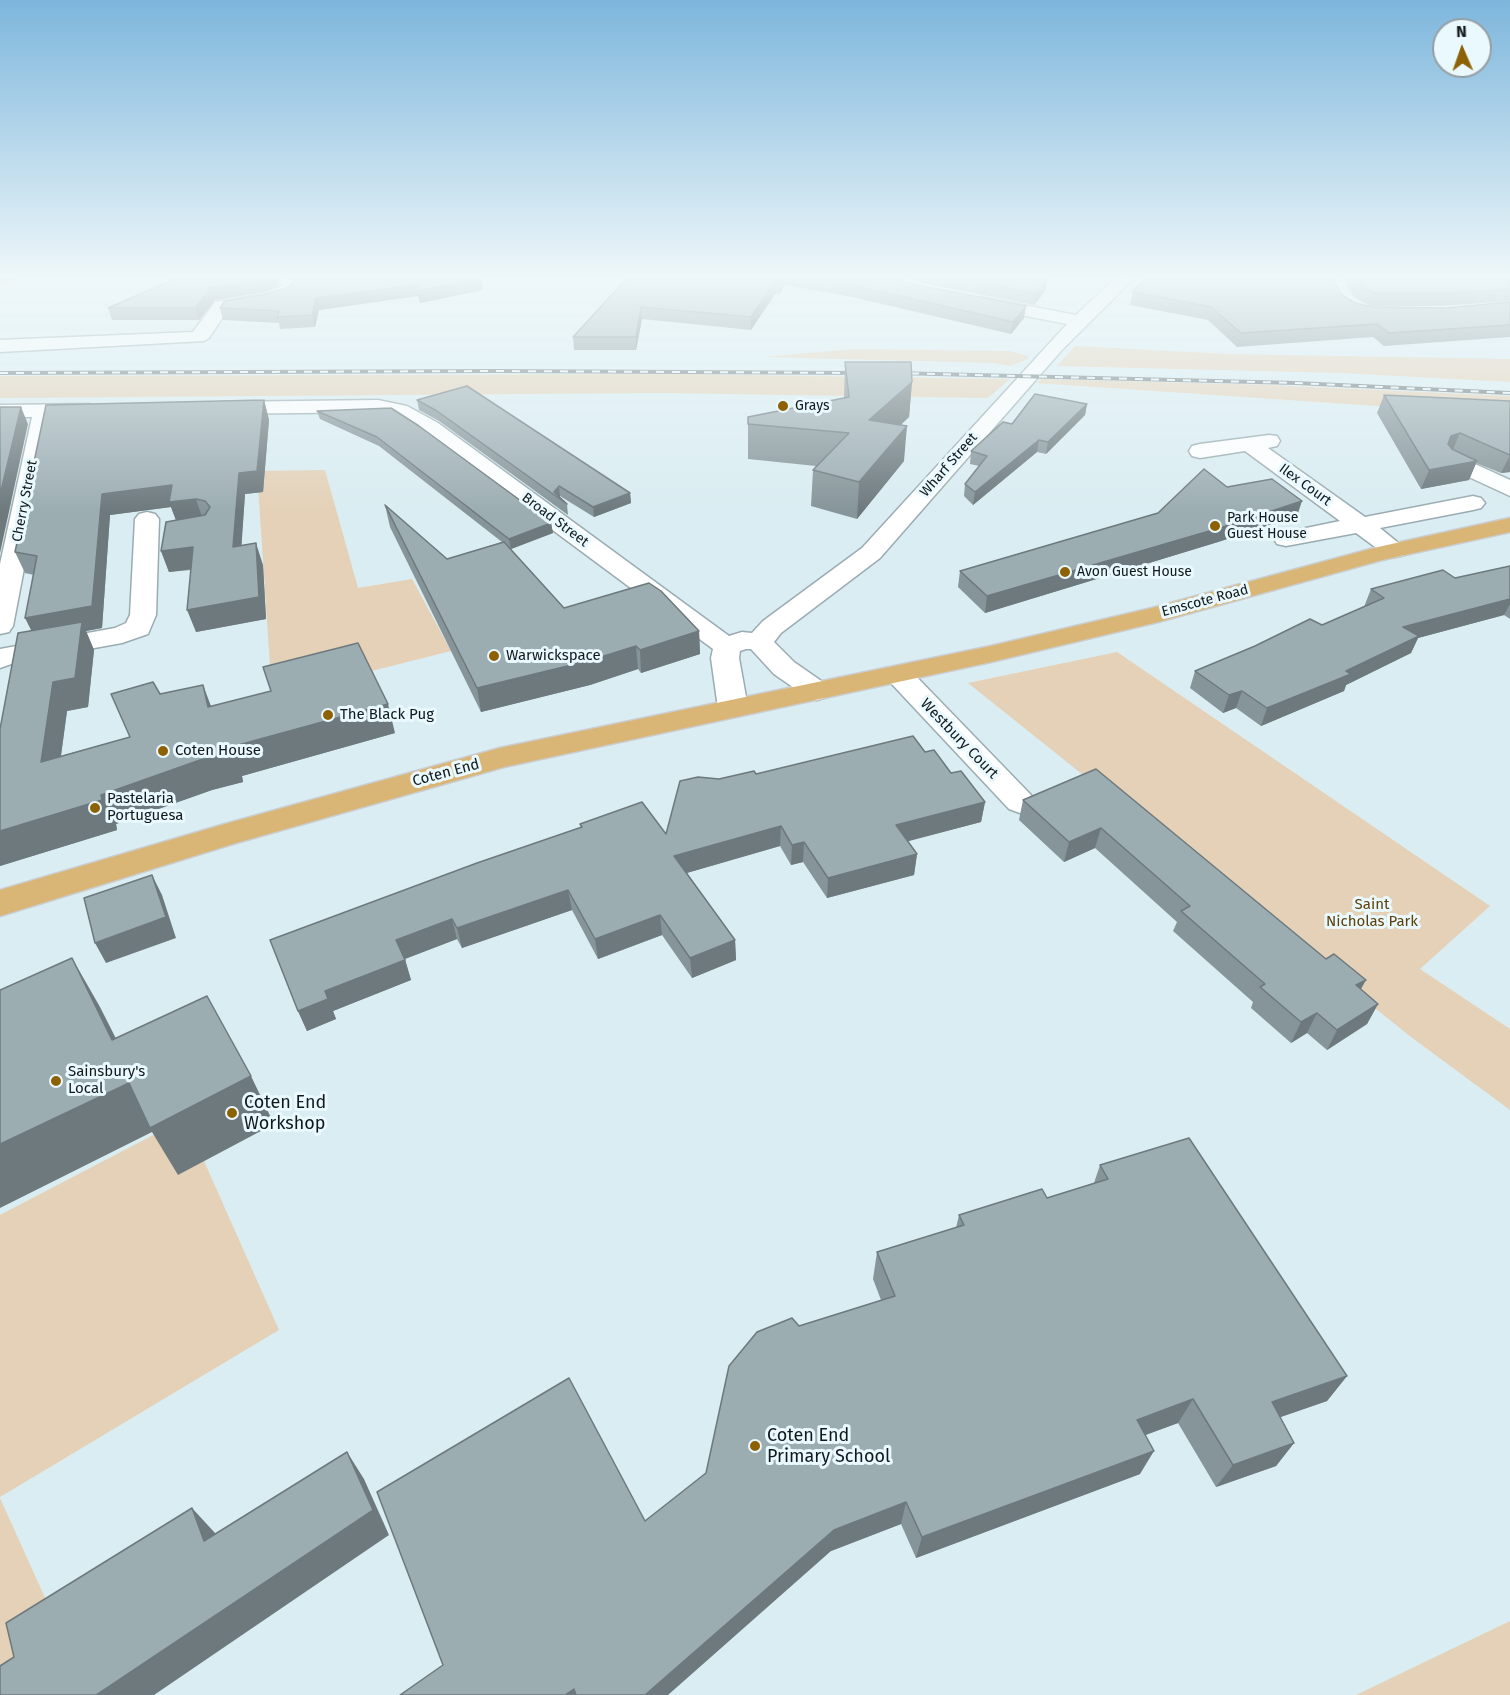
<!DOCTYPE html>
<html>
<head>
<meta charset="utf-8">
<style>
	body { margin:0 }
	#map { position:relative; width:1510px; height:1695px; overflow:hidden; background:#daedf2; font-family:"Fira Sans",sans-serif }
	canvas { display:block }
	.north { position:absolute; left:1432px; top:18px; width:60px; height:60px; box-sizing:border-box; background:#eaf9fe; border:2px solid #949fa3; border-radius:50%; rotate:358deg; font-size:16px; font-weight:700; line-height:24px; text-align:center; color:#12191b }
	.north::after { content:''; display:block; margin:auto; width:21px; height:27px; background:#8d6106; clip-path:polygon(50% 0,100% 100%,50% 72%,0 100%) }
</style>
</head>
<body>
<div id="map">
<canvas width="1510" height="1695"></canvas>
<div class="north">N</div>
</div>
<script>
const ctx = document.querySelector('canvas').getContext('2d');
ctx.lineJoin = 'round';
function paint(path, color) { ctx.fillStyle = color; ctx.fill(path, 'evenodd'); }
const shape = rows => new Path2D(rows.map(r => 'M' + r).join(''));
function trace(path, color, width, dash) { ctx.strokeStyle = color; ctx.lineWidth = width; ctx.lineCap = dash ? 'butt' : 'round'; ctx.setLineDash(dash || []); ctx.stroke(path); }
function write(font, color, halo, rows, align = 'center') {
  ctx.font = font + ' "Fira Sans",sans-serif'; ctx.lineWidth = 6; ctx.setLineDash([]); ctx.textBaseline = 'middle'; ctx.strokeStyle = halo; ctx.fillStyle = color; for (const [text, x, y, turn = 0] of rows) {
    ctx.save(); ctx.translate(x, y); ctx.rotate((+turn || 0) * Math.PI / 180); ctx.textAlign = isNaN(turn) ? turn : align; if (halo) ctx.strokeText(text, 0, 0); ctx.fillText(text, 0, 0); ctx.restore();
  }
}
const green = shape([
	[1075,346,1229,354,1510,359,1510,382,1340,373,1057,366],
	[853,349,1010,351,1028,356,1028,359,1010,366,993,363,763,357],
	[680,374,1010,379,988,398,660,393,0,398,0,376],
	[1042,379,1268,385,1510,396,1510,415,1036,383],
	[325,470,358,588,412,579,451,651,272,696,257,471],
	[1117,652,1490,906,1420,969,1510,1029,1510,1110,1411,1037,968,683],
	[159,1132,178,1175,204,1161,279,1330,0,1497,0,1215],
	[0,1498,46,1600,0,1695],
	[1510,1621,1510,1695,1356,1695]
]);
const minor = shape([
	[279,275,293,275,300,285,290,297,270,304,227,311,209,338,204,341,0,352,0,340,193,332,215,302,266,294,278,289,282,285,277,277,279,275],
	[1119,275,1137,275,1061,351,880,558,781,633,774,642,794,662,827,685,831,691,827,697,817,700,807,697,774,674,751,649,746,649,740,651,739,658,748,708,743,714,733,717,723,714,718,708,711,658,713,649,422,433,394,415,378,412,221,414,214,412,211,408,214,404,221,402,378,400,407,406,438,423,729,636,742,632,752,633,763,621,862,548,1067,324,975,306,972,302,975,298,981,297,1076,315,1119,275],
	[88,404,95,406,98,410,95,414,53,417,13,626,9,632,0,634,0,564,32,417,0,417,0,405,88,404],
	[1269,435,1277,436,1280,441,1277,446,1268,448,1365,517,1473,496,1481,498,1485,503,1481,508,1473,510,1380,528,1407,550,1404,555,1395,557,1386,555,1356,533,1286,546,1277,544,1274,539,1277,534,1340,521,1245,451,1200,458,1192,456,1189,451,1192,446,1200,444,1269,435],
	[1453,454,1510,480,1510,496,1445,466,1442,461,1445,456,1453,454],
	[147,512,155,514,159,519,156,615,148,634,122,643,17,662,0,668,0,649,115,628,126,623,130,615,135,519,139,514,147,512],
	[899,667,909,669,1031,795,1036,802,1031,809,1020,813,1009,809,889,681,885,675,889,669,899,667]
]);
const primary = shape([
	[0,275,16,275,13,279,0,284,0,275],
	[1510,518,1510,532,1382,560,1158,622,991,662,504,767,236,843,0,916,0,890,225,824,500,748,991,646,1152,608,1378,547,1510,518]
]);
const rail = shape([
	[0,373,497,371,862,373],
	[895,373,1296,383,1510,393]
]);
const wall = shape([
	[184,275,277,275,279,285,277,287,265,292,215,300,199,320,112,320,108,308],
	[294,275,477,275,483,290,420,303,418,296,319,310,315,327,280,329,279,323,223,320,220,308,267,294,289,287,296,276],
	[622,275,883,275,1024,318,1011,334,852,297,784,285,780,294,775,294,751,330,642,319,636,350,574,350,573,337,630,275],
	[894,275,1025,275,1046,290,1034,305,922,283],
	[1340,275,1510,275,1510,301,1441,306,1370,306,1354,297],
	[1133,292,1342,295,1355,303,1372,307,1446,308,1510,302,1510,337,1384,346,1373,337,1237,347,1208,320,1130,305],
	[845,362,912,382,909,417,901,425,904,461,857,519,811,506,813,470,816,466,748,459,748,417,844,398],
	[1384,395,1510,401,1510,472,1501,473,1476,463,1469,480,1421,489,1377,413],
	[264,400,269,420,263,492,245,494,241,546,263,565,266,619,196,632,191,570,169,572,161,551,176,520,171,507,110,515,102,628,86,631,94,650,88,707,67,711,61,756,130,737,160,694,211,706,395,733,242,776,243,782,212,790,116,824,117,830,0,866,0,729,32,631,34,575,25,573,15,552],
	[417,400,630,493,631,503,594,517,560,496,560,497,567,504,568,515,439,421,419,410],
	[1087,404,1085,415,1046,454,1037,452,973,505,964,496,965,484,979,466,970,464,971,451,1012,424],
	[317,411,419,426,551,523,553,533,511,549,564,608,699,631,700,654,641,673,638,669,590,685,481,712,390,527,385,505,447,559,502,542,379,446,320,419],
	[1227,487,1297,516,1218,542,985,613,958,587,960,571,1158,513],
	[1510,566,1510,619,1504,615,1418,638,1411,653,1346,685,1344,691,1261,726,1236,708,1223,713,1190,688,1195,671,1322,625,1364,607,1371,589,1455,578],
	[925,752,985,802,981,822,907,841,917,854,914,875,827,898,803,862,791,865,780,846,687,873,735,940,736,960,692,978,662,935,598,959,572,910,462,948,457,939,405,959,411,980,333,1011,336,1019,307,1031,298,1011,581,828,580,824,666,834,719,779,756,774],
	[1096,769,1326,959,1378,1004,1367,1024,1327,1050,1307,1033,1291,1043,1251,1008,1253,1002,1173,931,1177,922,1095,848,1064,862,1019,820,1023,800],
	[1100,1165,1347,1376,1327,1401,1280,1417,1294,1443,1276,1466,1216,1487,1178,1423,1145,1435,1140,1474,916,1558,901,1524,831,1551,443,1665,645,1521,706,1473,799,1326,881,1300,873,1279,877,1252,956,1228,959,1215,1047,1198,1094,1183]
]);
const shadedWall = shape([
	[274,275,277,275,279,285,277,287,265,292,215,300,199,320,195,308,211,288],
	[784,275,784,285,780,294,781,282],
	[482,278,483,290,420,303,418,296,319,310,315,327,312,315,316,298,421,284],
	[1048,278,1046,290,1034,305,1036,293],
	[775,282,775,294,751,330,751,317],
	[1026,306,1024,318,1011,334,1013,322],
	[641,307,642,319,636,350,636,337],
	[912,382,909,417,867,455,869,420],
	[264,400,269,420,263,492,245,494,240,568,233,547,239,473],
	[1087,404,1085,415,1046,454,1048,442],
	[21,407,28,424,0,553,0,495],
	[907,426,904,461,857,519,859,482],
	[1460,433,1452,452,1443,455,1451,436],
	[1039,440,1037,452,973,505,975,492],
	[1510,455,1510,472,1501,473],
	[1477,461,1469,480,1421,489,1429,470],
	[172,485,196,499,203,520,177,523,171,507,110,515,102,628,86,631,94,650,88,707,67,711,56,791,41,762,36,640,25,618,102,494],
	[559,486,560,496,559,499,554,492],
	[630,493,631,503,594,517,593,507],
	[1302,501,1297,516,1218,542,985,613,987,596],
	[551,523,553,533,511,549,509,539],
	[256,543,263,565,266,619,196,632,187,610],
	[193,547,200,568,169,572,161,551],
	[1510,599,1510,604,1504,615,1418,638,1411,653,1346,685,1344,691,1261,726,1267,708,1346,671,1403,627],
	[699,631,700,654,641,673,640,650],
	[636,646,638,669,590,685,481,712,477,688],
	[203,685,214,714,208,707],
	[1242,691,1236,708,1223,713,1229,695],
	[388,704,395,733,242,776,243,782,212,790,116,824,117,830,0,866,0,831,231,747],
	[985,802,981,822,894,845,896,825],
	[781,826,780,846,676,876,674,856],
	[1101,828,1095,848,1064,862,1069,842],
	[804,842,803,862,791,865,792,845],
	[917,854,914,875,827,898,828,878],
	[152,875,162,895,176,938,106,963,95,943],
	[568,890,572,910,462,948,457,928],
	[660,915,662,935,598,959,595,939],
	[452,919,457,939,402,960,396,940],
	[735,940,736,960,692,978,690,958],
	[72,958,100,1007,141,1088,112,1040],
	[405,960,411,980,333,1011,336,1019,307,1031,298,1011,325,991],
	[1366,980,1355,1000,1356,985],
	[1378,1004,1367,1024,1327,1050,1337,1030],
	[1317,1013,1307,1033,1291,1043,1301,1022],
	[251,1076,274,1124,178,1175,152,1132,0,1208,0,1144,129,1083],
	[1347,1376,1327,1401,1255,1426,1272,1402],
	[1193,1399,1178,1423,1124,1443,1137,1420],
	[1294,1443,1276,1466,1216,1487,1233,1465],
	[1154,1451,1140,1474,916,1558,922,1537],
	[347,1452,364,1479,389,1535,154,1695,96,1695],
	[906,1502,901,1524,831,1551,668,1695,645,1695,834,1530],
	[192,1508,215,1533,227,1565,204,1541],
	[574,1689,577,1695,565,1695]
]);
const building = shape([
	[184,275,274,275,262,280,211,288,195,308,108,308,184,275],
	[297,275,477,275,482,278,417,291,421,284,316,298,312,315,277,317,279,311,220,308,225,301,267,294,289,287,297,275],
	[630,275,784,275,781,282,775,282,751,317,641,307,636,337,573,337,630,275],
	[791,275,883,275,917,285,1026,306,1013,322,853,285,791,275],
	[941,275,1025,275,1048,278,1036,293,941,275],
	[1148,275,1330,275,1342,295,1355,303,1372,307,1446,308,1510,302,1510,325,1389,333,1377,324,1241,333,1211,307,1133,292,1148,275],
	[1352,275,1510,275,1510,289,1446,293,1374,293,1358,285,1352,275],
	[845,362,911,362,912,382,869,420,907,426,859,482,813,470,849,433,748,424,748,417,849,397,845,362],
	[467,386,630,493,593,507,559,486,554,492,567,504,437,411,417,400,467,386],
	[1035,394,1087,404,1048,442,1039,440,975,492,965,484,987,456,971,451,1003,422,1012,424,1035,394],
	[1384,395,1510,401,1510,455,1460,433,1451,436,1448,444,1452,449,1477,461,1429,470,1384,395],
	[264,400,257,471,239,473,233,547,256,543,259,597,187,610,193,547,161,551,166,522,205,515,210,507,205,501,196,499,169,502,172,485,102,494,92,606,25,618,37,556,15,552,46,405,264,400],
	[0,407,21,407,0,495,0,407],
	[391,408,419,426,551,523,509,539,377,437,317,411,391,408],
	[1204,469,1227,487,1272,479,1302,501,1223,527,987,596,960,571,1158,513,1204,469],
	[385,505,447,559,504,542,564,608,649,583,661,591,699,631,640,650,636,646,588,661,477,688,385,505],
	[1510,566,1510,599,1403,627,1419,636,1346,671,1351,674,1267,708,1242,691,1229,695,1195,671,1255,646,1310,619,1322,625,1384,598,1371,589,1443,570,1455,578,1510,566],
	[82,622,75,678,53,682,41,762,130,737,111,694,153,682,160,694,203,685,208,707,271,691,263,667,358,643,388,704,231,747,232,753,200,760,101,795,102,800,0,831,0,729,18,633,82,622],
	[913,736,925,752,934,750,951,773,961,771,985,802,896,825,917,854,828,878,804,842,792,845,781,826,674,856,735,940,690,958,660,915,595,939,568,890,457,928,452,919,396,940,405,960,325,991,328,999,298,1011,270,940,477,863,582,827,580,824,642,802,666,834,680,781,698,777,719,779,754,771,756,774,913,736],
	[1096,769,1326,959,1334,954,1366,980,1356,985,1378,1004,1337,1030,1317,1013,1301,1022,1260,987,1265,984,1181,911,1190,906,1101,828,1069,842,1023,800,1096,769],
	[152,875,166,917,95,943,84,898,152,875],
	[72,958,112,1040,207,996,251,1076,150,1128,129,1083,0,1144,0,990,72,958],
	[1189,1138,1347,1376,1272,1402,1294,1443,1233,1465,1193,1399,1137,1420,1154,1451,922,1537,906,1502,834,1530,645,1695,576,1695,574,1689,565,1695,400,1695,443,1665,377,1492,569,1378,645,1521,706,1473,729,1366,757,1332,792,1318,799,1326,895,1296,877,1252,964,1225,959,1215,1042,1189,1047,1198,1108,1179,1100,1165,1189,1138],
	[347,1452,373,1510,96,1695,0,1695,0,1666,14,1657,6,1623,192,1508,204,1541,347,1452]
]);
const markers = [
	[783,406,6,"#8d6106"],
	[1215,526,6,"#8d6106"],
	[1065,572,6,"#8d6106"],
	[494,656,6,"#8d6106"],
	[328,715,6,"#8d6106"],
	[163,751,6,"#8d6106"],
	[95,808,6,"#8d6106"],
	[56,1081,6,"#8d6106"],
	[232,1113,6,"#8d6106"],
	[755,1446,6,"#8d6106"]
];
const farPoinames = [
	["Grays",795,406],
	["Park House",1227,518],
	["Guest House",1227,534],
	["Avon Guest House",1077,572]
];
const farStreetnames = [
	["Wharf Street",949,465,-49],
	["Ilex Court",1305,485,36],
	["Cherry Street",25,501,-79],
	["Broad Street",555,520,37],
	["Emscote Road",1205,601,-15]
];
const poiNames = [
	["Warwickspace",506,656],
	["The Black Pug",340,715],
	["Coten House",175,751],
	["Pastelaria",107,799],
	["Portuguesa",107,816],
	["Sainsbury's",68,1072],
	["Local",68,1089]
];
const streetNames = [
	["Westbury Court",959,739,46],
	["Coten End",446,773,-15]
];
const parkNames = [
	["Saint",1372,905],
	["Nicholas Park",1372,922]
];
const nearPoinames = [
	["Coten End",244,1103],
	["Workshop",244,1124],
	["Coten End",767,1436],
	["Primary School",767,1457]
];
paint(green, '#e4d1b7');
trace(minor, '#9aacb1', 3);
trace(primary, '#cbcccd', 3);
paint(minor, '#fff');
paint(primary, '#d9b676');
trace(rail, '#6c787b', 4);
trace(rail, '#eaf9fe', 2, [8]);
paint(wall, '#869599');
paint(shadedWall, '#6d797d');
paint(building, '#9cadb2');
trace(building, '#6d797d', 1.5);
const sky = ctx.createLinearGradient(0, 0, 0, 512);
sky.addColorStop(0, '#7db6dc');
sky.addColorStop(0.54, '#eef7f9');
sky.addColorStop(1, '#eef7f900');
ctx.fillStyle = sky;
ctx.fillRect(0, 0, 1510, 512);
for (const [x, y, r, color] of markers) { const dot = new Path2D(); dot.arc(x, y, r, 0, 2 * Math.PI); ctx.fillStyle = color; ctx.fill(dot); trace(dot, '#eaf9fe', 2); }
write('14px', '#12191b', '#eaf9fe', farPoinames, 'left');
write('14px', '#12191b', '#eaf9fe', farStreetnames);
write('15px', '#12191b', '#eaf9fe', poiNames, 'left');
write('15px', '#12191b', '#eaf9fe', streetNames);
write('15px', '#5e4009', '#eaf9fe', parkNames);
write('18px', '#12191b', '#eaf9fe', nearPoinames, 'left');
</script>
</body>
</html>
